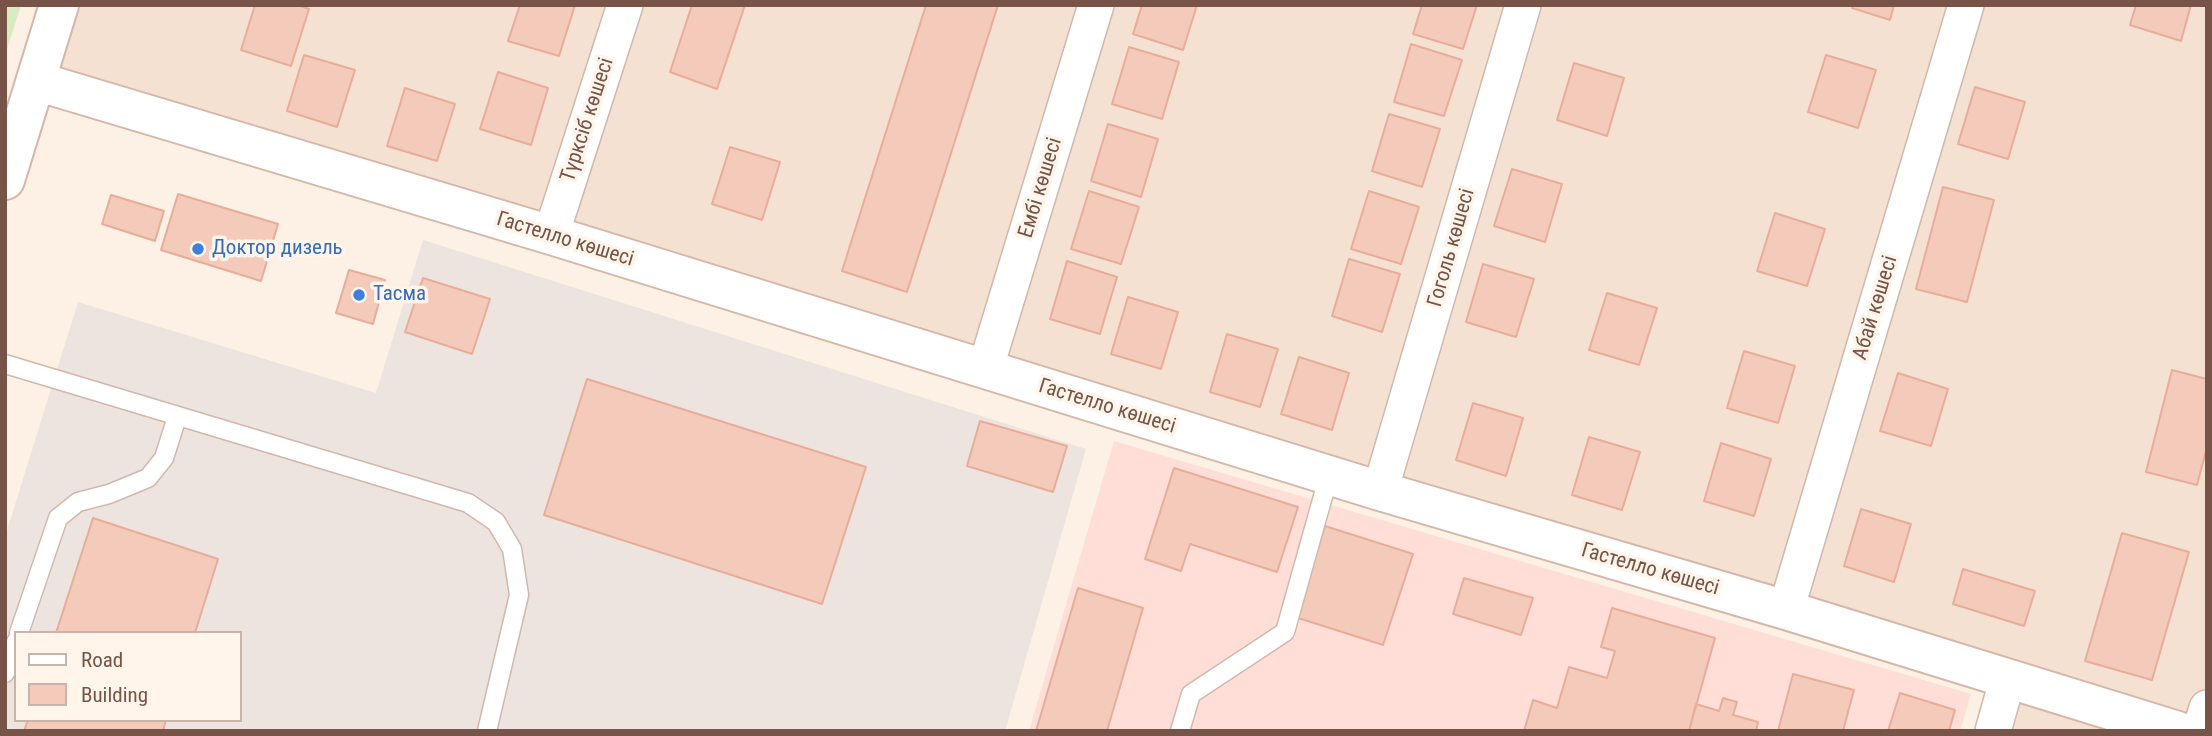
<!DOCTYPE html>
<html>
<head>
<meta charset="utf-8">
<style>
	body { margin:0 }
	#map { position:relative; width:2212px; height:736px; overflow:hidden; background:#fdf0e4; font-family:"Roboto Condensed",sans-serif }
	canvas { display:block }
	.frame { position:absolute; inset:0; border:7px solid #775348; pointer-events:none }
	.legend { position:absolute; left:14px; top:631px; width:228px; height:91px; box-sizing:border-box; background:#fff5eb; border:2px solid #c9b4aa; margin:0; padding:9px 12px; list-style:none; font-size:21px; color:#775348 }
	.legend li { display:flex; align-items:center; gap:14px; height:35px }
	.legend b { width:35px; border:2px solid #c9b4aa }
</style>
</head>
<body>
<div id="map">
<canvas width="2212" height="736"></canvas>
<div class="frame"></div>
<ul class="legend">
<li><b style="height:9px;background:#fff"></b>Road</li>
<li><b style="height:19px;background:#f4caba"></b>Building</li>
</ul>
</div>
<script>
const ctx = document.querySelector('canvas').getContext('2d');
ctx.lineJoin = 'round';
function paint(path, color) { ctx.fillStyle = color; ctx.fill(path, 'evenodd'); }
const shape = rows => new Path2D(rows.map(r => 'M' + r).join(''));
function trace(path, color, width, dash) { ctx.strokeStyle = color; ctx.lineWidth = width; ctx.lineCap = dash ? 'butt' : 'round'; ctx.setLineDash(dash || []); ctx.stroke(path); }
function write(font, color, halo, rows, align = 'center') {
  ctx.font = font + ' "Roboto Condensed",sans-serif'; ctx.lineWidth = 7; ctx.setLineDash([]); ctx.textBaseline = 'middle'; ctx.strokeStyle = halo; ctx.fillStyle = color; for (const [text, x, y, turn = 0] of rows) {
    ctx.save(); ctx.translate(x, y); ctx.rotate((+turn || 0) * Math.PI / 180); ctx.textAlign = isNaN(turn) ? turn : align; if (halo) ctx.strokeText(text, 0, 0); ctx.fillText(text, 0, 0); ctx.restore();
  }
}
const residential = shape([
	[59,5,2207,5,2207,731,1993,731,2007,679,36,81]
]);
const commercial = shape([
	[1114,441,1971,694,1960,731,1029,731]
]);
const industrial = shape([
	[423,240,1086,449,1005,731,5,731,5,537,78,302,376,393],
	[16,633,240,633,240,720,16,720]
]);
const green = shape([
	[5,5,21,5,5,56]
]);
const building = shape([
	[255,5,297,5,309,9,291,66,241,50,255,5],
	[520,5,575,5,559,56,508,41,520,5],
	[692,5,745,5,717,89,670,72,692,5],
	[926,5,998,5,907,292,842,271,926,5],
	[1142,5,1197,5,1183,50,1133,34,1142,5],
	[1422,5,1477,5,1463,49,1413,34,1422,5],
	[1853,5,1894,5,1890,20,1852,8,1853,5],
	[2136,5,2191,5,2181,41,2130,25,2136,5],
	[1411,44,1462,60,1444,116,1394,102,1411,44],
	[1129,47,1179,62,1162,119,1112,104,1129,47],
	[304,55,355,70,337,127,287,111,304,55],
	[1826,55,1876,70,1858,128,1808,112,1826,55],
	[1574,63,1624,78,1607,136,1557,120,1574,63],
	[498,72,548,88,531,145,480,129,498,72],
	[1975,87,2025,102,2008,159,1958,144,1975,87],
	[405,88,455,104,437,161,387,146,405,88],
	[1389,114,1440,129,1422,187,1372,171,1389,114],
	[1108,124,1158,139,1141,197,1091,181,1108,124],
	[730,147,780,162,762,220,712,204,730,147],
	[1512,169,1562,184,1545,242,1494,226,1512,169],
	[1943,187,1994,200,1967,302,1916,289,1943,187],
	[1089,191,1139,207,1121,264,1071,249,1089,191],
	[1369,191,1419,207,1401,264,1351,249,1369,191],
	[178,194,278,224,261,281,161,250,178,194],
	[111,195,164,211,155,241,102,224,111,195],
	[1775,213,1825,229,1807,286,1757,271,1775,213],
	[1349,259,1400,274,1382,332,1332,316,1349,259],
	[1067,261,1117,277,1100,334,1050,319,1067,261],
	[1483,264,1534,279,1516,337,1466,322,1483,264],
	[349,270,385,280,373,324,336,313,349,270],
	[423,278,490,299,472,354,405,332,423,278],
	[1607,293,1657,308,1639,365,1589,350,1607,293],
	[1128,297,1178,312,1161,369,1111,354,1128,297],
	[1227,334,1278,349,1260,407,1210,392,1227,334],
	[1744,351,1795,366,1778,423,1727,408,1744,351],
	[1299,357,1349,373,1332,430,1281,414,1299,357],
	[2172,370,2207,379,2207,447,2197,485,2146,472,2172,370],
	[1898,373,1948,389,1931,446,1880,431,1898,373],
	[587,379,866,467,822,604,544,515,587,379],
	[1473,403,1523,418,1506,476,1456,460,1473,403],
	[980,421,1067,446,1053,492,967,466,980,421],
	[1589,437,1640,452,1622,510,1572,495,1589,437],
	[1721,443,1771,459,1754,516,1704,501,1721,443],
	[1174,468,1298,507,1277,572,1190,544,1181,571,1145,559,1174,468],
	[1861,509,1911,524,1894,582,1844,566,1861,509],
	[93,518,218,559,195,633,56,633,93,518],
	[1325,526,1413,554,1383,645,1295,617,1325,526],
	[2122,533,2189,552,2152,680,2085,661,2122,533],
	[1963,569,2035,591,2024,626,1953,604,1963,569],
	[1464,578,1533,598,1521,635,1453,614,1464,578],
	[1078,588,1143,608,1107,731,1036,731,1078,588],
	[1612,608,1715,638,1689,731,1524,731,1533,700,1557,708,1569,667,1607,678,1615,651,1601,647,1612,608],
	[1793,674,1854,690,1843,731,1778,731,1793,674],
	[1900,693,1955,710,1949,731,1888,731,1900,693],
	[1723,698,1737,702,1733,715,1758,722,1756,731,1689,731,1696,704,1719,711,1723,698],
	[28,720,166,720,163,731,24,731,28,720]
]);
const lane = shape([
	[5,364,468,503,496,522,512,549,519,595,487,731],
	[19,633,58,518,78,502,109,494,148,478,164,458,177,417],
	[5,673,16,642],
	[1180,731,1191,694,1285,632,1329,475]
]);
const street = shape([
	[551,235,625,5],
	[985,370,1096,5],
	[1380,491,1523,5],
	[1786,610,1966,5],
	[1993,731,2008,678],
	[2200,731,2207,708]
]);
const secondary = shape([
	[36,81,551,235,1380,491,1786,610,2178,731],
	[5,180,59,5]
]);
const markers = [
	[198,249,7,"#3f7fe0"],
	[359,295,7,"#3f7fe0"]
];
const streetNames = [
	["Түрксіб көшесі",588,120,-72],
	["Ембі көшесі",1041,188,-73],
	["Гастелло көшесі",565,240,17],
	["Гоголь көшесі",1452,248,-74],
	["Абай көшесі",1876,308,-73],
	["Гастелло көшесі",1107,407,17],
	["Гастелло көшесі",1650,570,16]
];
const shopNames = [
	["Доктор дизель",212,249],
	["Тасма",373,295]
];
paint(residential, '#f5e1d2');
paint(commercial, '#feded7');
paint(industrial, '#ede4df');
paint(green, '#d8ecc2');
paint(building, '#f4caba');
trace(building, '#e8ad9a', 2);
trace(lane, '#d1b8ac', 21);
trace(street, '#d1b8ac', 38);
trace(secondary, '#d5b7aa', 42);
trace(lane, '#fff', 18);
trace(street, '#fff', 35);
trace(secondary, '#fff', 38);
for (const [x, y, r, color] of markers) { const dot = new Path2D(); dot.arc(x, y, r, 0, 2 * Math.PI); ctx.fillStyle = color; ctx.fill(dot); trace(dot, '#fff5eb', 2.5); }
write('21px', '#775348', '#fff5eb', streetNames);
write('21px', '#366cbe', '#fff5eb', shopNames, 'left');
</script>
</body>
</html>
